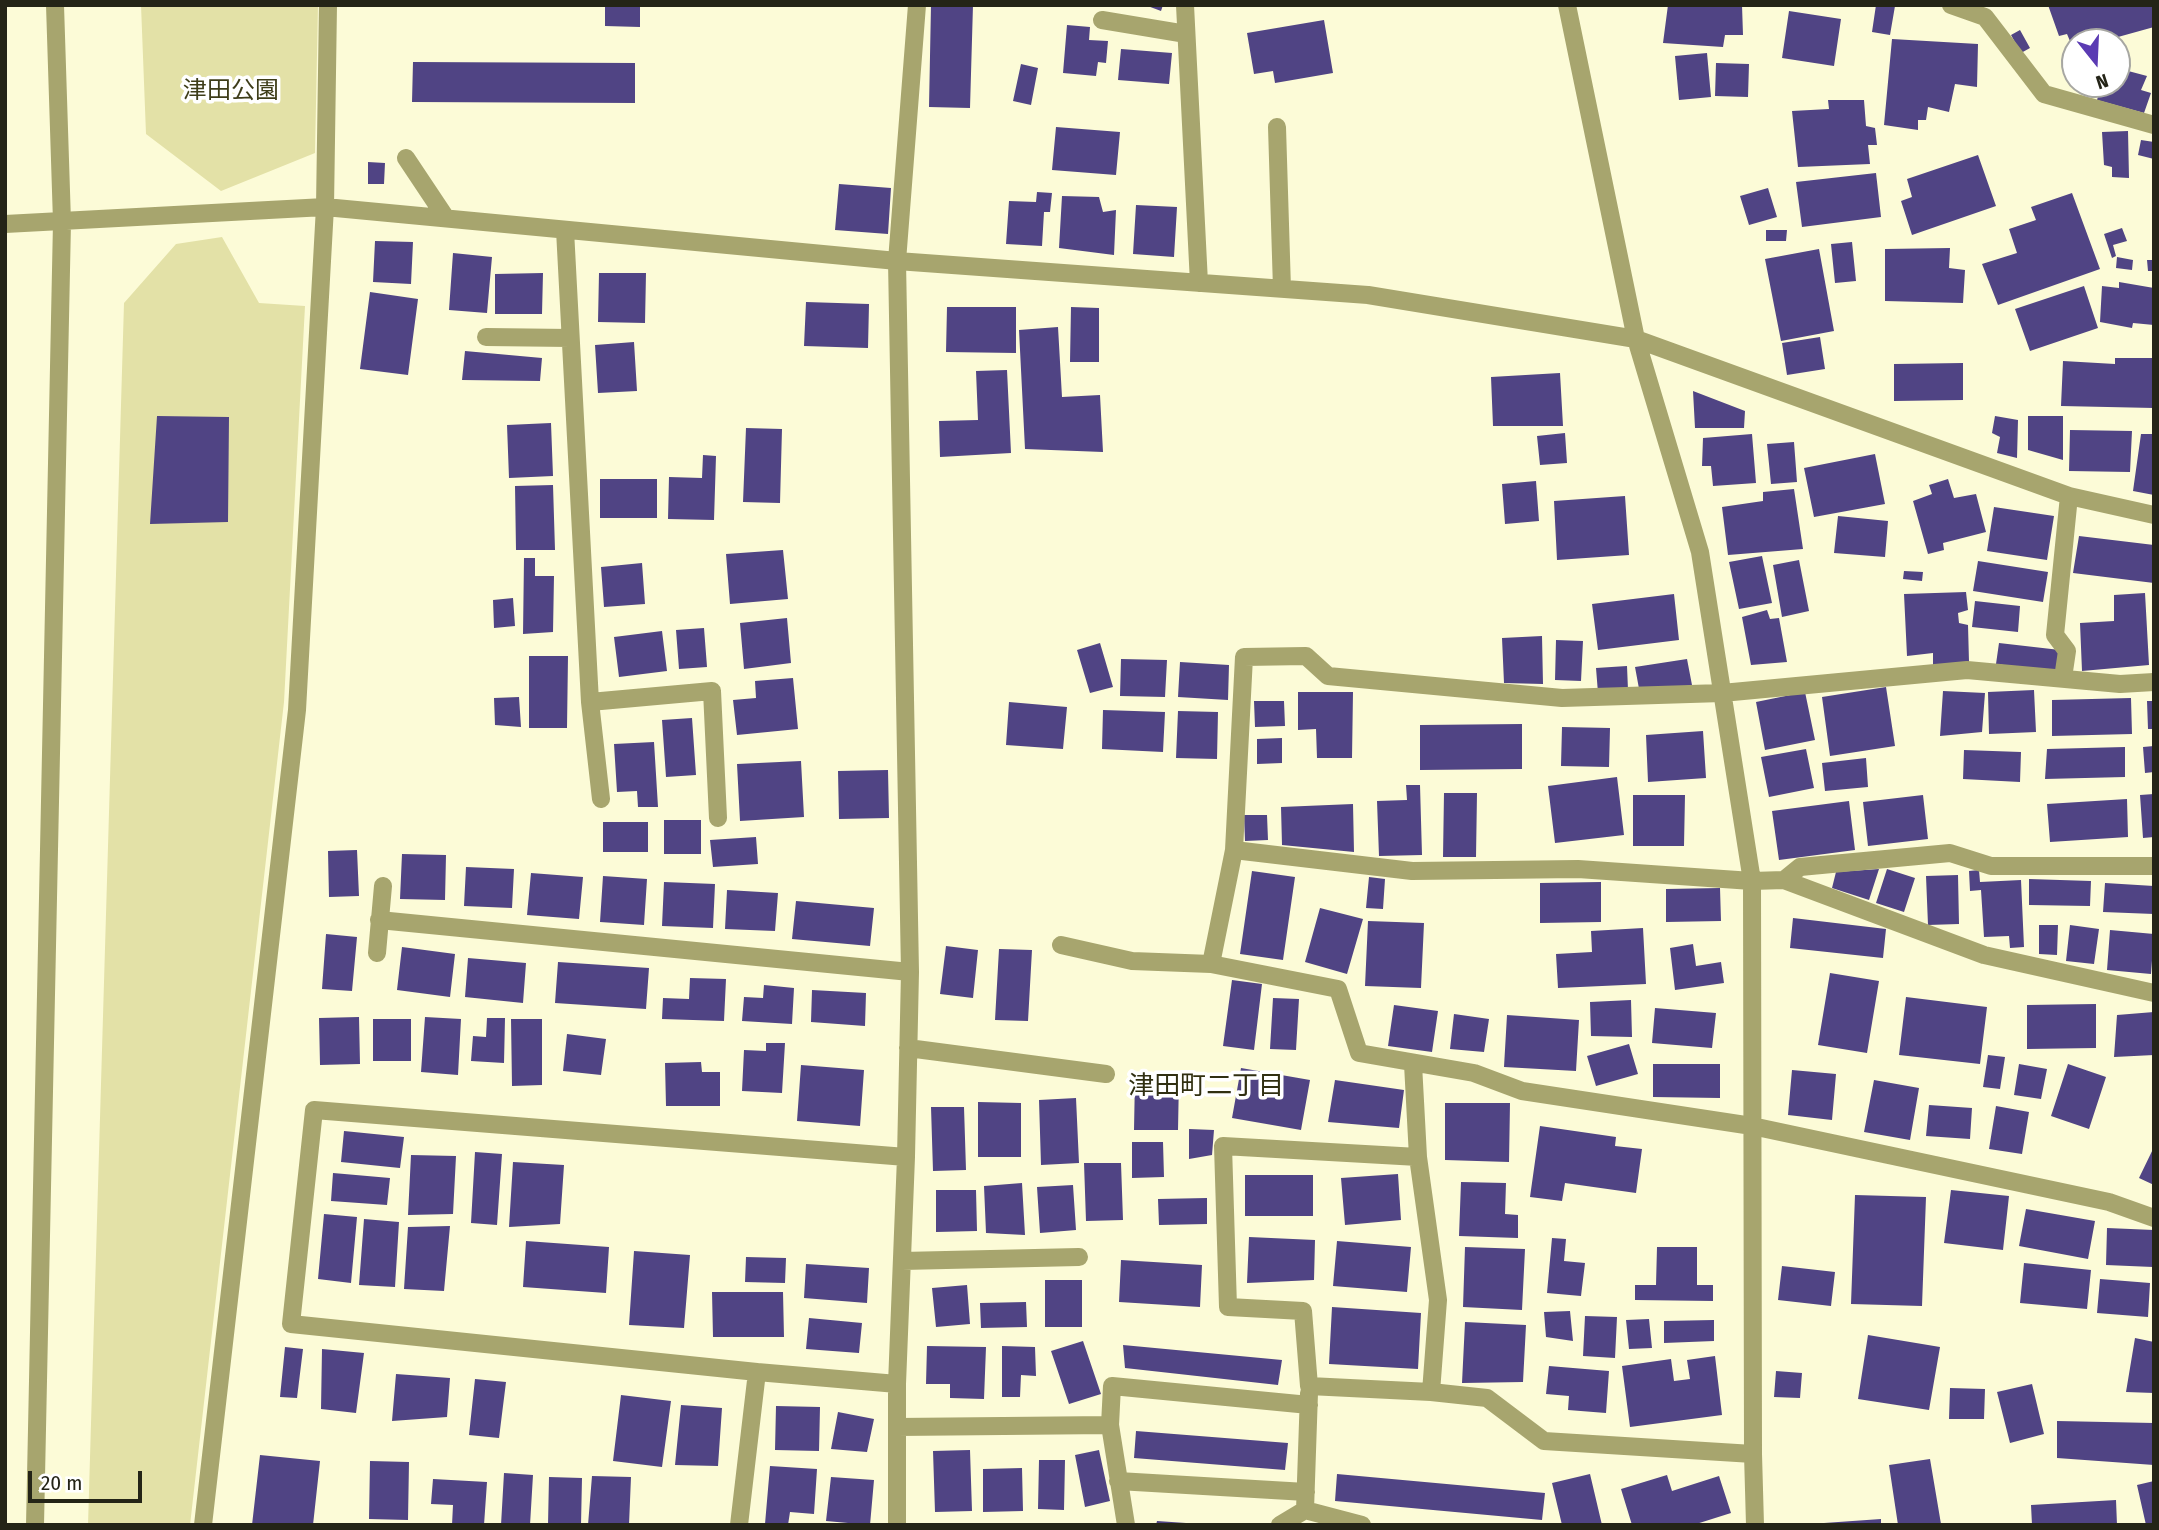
<!DOCTYPE html>
<html>
<head>
<meta charset="utf-8">
<style>
	body { margin:0 }
	#map { position:relative; width:2159px; height:1530px; overflow:hidden; background:#fcfbd7; font-family:"Fira Sans Condensed",sans-serif }
	canvas { display:block }
	.frame { position:absolute; inset:0; border:7px solid #242417; pointer-events:none }
	.north { position:absolute; left:2061px; top:28px; width:70px; height:70px; box-sizing:border-box; background:#fff; border:2px solid #a7a7a2; border-radius:50%; rotate:162deg; font-size:19px; font-weight:700; line-height:28px; text-align:center; color:#242417 }
	.north::after { content:''; display:block; margin:auto; width:24px; height:32px; background:#5b3bb3; clip-path:polygon(50% 0,100% 100%,50% 72%,0 100%) }
	.scale { position:absolute; left:28px; top:1471px; width:114px; height:32px; box-sizing:border-box; border:4px solid #242417; border-top:0; padding-left:9px; font-size:21px; line-height:24px; white-space:nowrap; color:#242417; -webkit-text-stroke:5px #fff; paint-order:stroke }
</style>
</head>
<body>
<div id="map">
<canvas width="2159" height="1530"></canvas>
<div class="frame"></div>
<div class="north">N</div>
<div class="scale">20 m</div>
</div>
<script>
const ctx = document.querySelector('canvas').getContext('2d');
ctx.lineJoin = 'round';
function paint(path, color) { ctx.fillStyle = color; ctx.fill(path, 'evenodd'); }
const shape = rows => new Path2D(rows.map(r => 'M' + r).join(''));
function trace(path, color, width, dash) { ctx.strokeStyle = color; ctx.lineWidth = width; ctx.lineCap = dash ? 'butt' : 'round'; ctx.setLineDash(dash || []); ctx.stroke(path); }
function write(font, color, halo, rows, align = 'center') {
  ctx.font = font + ' "Fira Sans Condensed","Noto Sans JP",sans-serif'; ctx.lineWidth = 7; ctx.setLineDash([]); ctx.textBaseline = 'middle'; ctx.strokeStyle = halo; ctx.fillStyle = color; for (const [text, x, y, turn = 0] of rows) {
    ctx.save(); ctx.translate(x, y); ctx.rotate((+turn || 0) * Math.PI / 180); ctx.textAlign = isNaN(turn) ? turn : align; if (halo) ctx.strokeText(text, 0, 0); ctx.fillText(text, 0, 0); ctx.restore();
  }
}
const green = shape([
	[141,5,318,5,315,153,221,191,146,134],
	[222,237,259,303,305,306,284,702,190,1525,88,1525,124,303,176,244]
]);
const building = shape([
	[605,5,640,5,640,27,605,26],
	[931,5,973,5,970,108,929,107],
	[1145,5,1163,5,1161,11],
	[1668,5,1742,5,1743,35,1725,35,1723,47,1663,43],
	[1876,5,1895,6,1890,35,1872,32],
	[2048,5,2154,5,2154,27,2100,42,2075,42,2075,53,2067,34,2059,36],
	[1789,11,1841,19,1834,66,1782,58],
	[1324,20,1333,73,1275,83,1273,71,1254,74,1247,33],
	[1067,25,1090,27,1089,40,1108,41,1106,63,1098,62,1096,76,1063,73],
	[2020,30,2030,48,2021,53,2011,35],
	[1892,39,1978,44,1977,87,1955,84,1949,112,1928,107,1926,120,1918,120,1918,130,1884,125],
	[1121,49,1172,53,1169,84,1118,80],
	[1707,53,1711,97,1679,100,1675,56],
	[413,62,635,63,635,103,412,102],
	[1716,63,1749,64,1748,97,1715,96],
	[1021,64,1038,68,1031,105,1013,101],
	[2117,68,2147,76,2141,90,2151,93,2144,113,2097,100,2099,93,2078,88,2079,84,2117,84],
	[1828,100,1864,100,1866,126,1875,128,1877,145,1868,145,1870,164,1798,167,1792,111,1829,109],
	[1056,127,1120,132,1116,175,1052,170],
	[2128,131,2129,178,2112,177,2112,167,2104,165,2102,132],
	[2141,140,2154,142,2154,159,2138,155],
	[1978,155,1996,206,1912,235,1901,201,1912,197,1907,179],
	[368,162,385,163,384,184,368,184],
	[1876,173,1881,217,1802,227,1796,182],
	[839,184,891,188,888,234,835,230],
	[1768,188,1777,217,1749,225,1740,196],
	[1037,192,1052,193,1050,212,1044,212,1042,246,1006,244,1009,201,1036,202],
	[2072,193,2100,269,1998,305,1982,264,2017,253,2009,229,2036,220,2031,207],
	[1062,196,1099,197,1103,212,1116,210,1114,255,1059,248],
	[1136,205,1177,207,1174,257,1133,254],
	[2122,228,2127,241,2113,245,2116,256,2112,258,2104,234],
	[1766,230,1787,230,1786,241,1766,241],
	[375,241,413,242,411,284,373,282],
	[1852,242,1856,281,1835,283,1831,244],
	[1950,248,1949,268,1965,270,1963,303,1885,301,1885,249],
	[1819,249,1834,331,1781,341,1765,259],
	[453,253,492,257,487,313,449,310],
	[2117,257,2133,260,2132,270,2116,268],
	[2147,260,2154,260,2154,271,2148,271],
	[543,273,542,314,495,314,495,274],
	[599,273,646,273,645,323,598,322],
	[2119,282,2154,288,2154,325,2133,323,2132,328,2100,322,2102,286,2119,288],
	[2084,286,2098,328,2030,351,2015,309],
	[370,292,418,299,408,375,360,369],
	[806,302,869,304,868,348,804,346],
	[947,307,1016,307,1016,353,946,352],
	[1071,307,1099,308,1099,362,1070,362],
	[1058,327,1062,397,1100,395,1103,452,1025,449,1019,330],
	[1820,337,1825,369,1787,375,1782,343],
	[634,342,637,391,598,393,595,345],
	[465,351,542,358,540,381,462,380],
	[2115,358,2154,358,2154,408,2061,406,2063,361,2115,364],
	[1963,363,1963,400,1894,401,1894,364],
	[1007,370,1011,453,940,457,939,421,978,420,976,371],
	[1560,373,1563,426,1493,426,1491,377],
	[1693,391,1745,411,1744,428,1695,428],
	[157,416,229,417,228,522,150,524],
	[1995,416,2018,420,2017,458,1997,453,2000,437,1992,433],
	[2028,416,2063,416,2063,460,2028,450],
	[551,423,553,476,509,478,507,425],
	[746,428,782,429,780,503,743,502],
	[2070,430,2132,431,2130,472,2069,471],
	[1565,433,1567,463,1540,465,1537,436],
	[1752,434,1756,483,1713,486,1711,466,1702,466,1703,438],
	[2141,434,2154,434,2154,495,2133,491],
	[1794,442,1797,482,1771,484,1767,444],
	[1875,454,1885,504,1814,517,1804,468],
	[703,455,716,456,714,520,668,519,669,477,702,478],
	[600,479,657,479,657,518,600,518],
	[1948,479,1954,498,1976,494,1986,532,1943,543,1944,550,1928,554,1913,501,1932,494,1929,485],
	[1536,481,1539,521,1505,524,1502,484],
	[553,485,555,550,516,550,515,486],
	[1794,489,1803,549,1728,555,1722,507,1763,501,1763,492],
	[1625,496,1629,555,1557,560,1554,501],
	[1994,507,2054,516,2047,560,1987,551],
	[1838,516,1888,521,1885,557,1834,553],
	[2079,536,2154,545,2154,583,2073,573],
	[783,550,788,599,730,604,726,554],
	[1762,556,1772,603,1739,609,1729,562],
	[524,558,535,558,535,576,554,576,553,632,523,634],
	[1799,560,1809,611,1782,617,1773,565],
	[1978,561,2048,572,2043,602,1973,591],
	[642,563,645,604,604,607,601,567],
	[1904,571,1923,572,1922,581,1903,579],
	[1966,592,1968,610,1958,613,1959,623,1968,625,1969,662,1933,665,1933,653,1907,656,1904,594],
	[2145,593,2149,665,2082,671,2080,623,2114,621,2114,595],
	[1674,594,1679,640,1598,650,1592,604],
	[513,598,515,626,494,628,493,600],
	[1975,601,2020,606,2018,632,1972,627],
	[1767,610,1770,619,1779,618,1787,662,1751,665,1742,617],
	[787,618,791,663,744,669,740,623],
	[704,628,707,667,679,669,676,630],
	[662,631,667,671,619,677,614,637],
	[1542,636,1543,684,1504,683,1502,638],
	[1556,640,1583,641,1581,681,1555,680],
	[1100,643,1113,687,1090,693,1077,650],
	[1999,643,2060,650,2057,672,1996,664],
	[529,656,568,656,567,728,529,728],
	[1121,659,1167,660,1165,697,1120,696],
	[1687,659,1692,685,1640,694,1635,667],
	[1180,662,1229,665,1228,700,1178,697],
	[1627,666,1628,690,1598,693,1596,668],
	[793,678,798,729,737,735,733,700,756,698,755,681],
	[1886,687,1895,746,1830,756,1822,697],
	[2034,690,2036,732,1989,734,1988,692],
	[1943,691,1985,693,1982,732,1940,736],
	[1298,692,1353,692,1352,758,1317,758,1316,729,1298,730],
	[1805,692,1815,740,1765,750,1756,702],
	[519,697,521,727,495,725,494,698],
	[2131,698,2132,734,2052,736,2052,700],
	[1254,701,1284,701,1285,726,1255,727],
	[2147,701,2154,701,2154,729,2148,729],
	[1009,702,1067,707,1063,749,1006,745],
	[1103,710,1165,712,1163,752,1102,749],
	[1178,711,1218,712,1217,759,1176,758],
	[692,718,696,775,666,777,662,720],
	[1522,724,1522,769,1420,770,1420,725],
	[1562,727,1610,728,1609,767,1561,766],
	[1703,731,1706,778,1648,782,1646,735],
	[1282,738,1282,763,1257,764,1257,739],
	[654,742,658,807,638,807,637,791,617,792,614,744],
	[2154,746,2154,772,2145,773,2143,747],
	[2125,747,2125,777,2045,779,2047,749],
	[1806,749,1814,788,1769,797,1761,757],
	[1964,750,2021,752,2020,782,1963,779],
	[1866,758,1868,787,1825,791,1822,763],
	[801,761,804,817,740,821,737,764],
	[888,770,889,818,839,819,838,771],
	[1617,777,1624,835,1555,843,1548,786],
	[1406,785,1420,785,1422,855,1379,856,1377,801,1407,800],
	[1444,793,1477,793,1476,857,1443,857],
	[2154,794,2154,837,2143,838,2140,795],
	[1633,795,1685,795,1684,846,1633,846],
	[1923,795,1928,839,1868,846,1863,802],
	[2127,799,2128,837,2050,842,2047,804],
	[1849,801,1855,850,1779,860,1772,811],
	[1353,804,1354,852,1282,845,1281,807],
	[1244,815,1267,815,1268,840,1245,841],
	[664,820,701,820,701,854,664,854],
	[603,822,648,822,648,852,603,852],
	[756,837,758,864,713,867,710,840],
	[357,850,359,896,329,897,328,851],
	[402,854,446,855,445,900,400,899],
	[466,867,514,869,512,908,464,906],
	[1879,869,1869,900,1832,888,1836,872],
	[1887,869,1915,878,1904,912,1876,903],
	[1979,870,1980,882,2021,880,2024,947,2010,948,2009,936,1984,937,1981,890,1970,891,1969,871],
	[1252,871,1295,877,1283,960,1240,954],
	[531,873,583,877,579,919,527,915],
	[1958,875,1959,924,1928,925,1926,876],
	[603,876,647,879,644,925,600,922],
	[1369,877,1385,879,1383,909,1366,908],
	[2029,879,2091,881,2090,906,2029,905],
	[664,882,715,884,713,928,662,926],
	[1601,882,1601,922,1540,923,1540,883],
	[2105,883,2154,886,2154,914,2103,912],
	[1720,888,1721,921,1666,922,1666,889],
	[727,890,778,893,775,931,725,929],
	[796,901,874,908,870,946,792,939],
	[1320,908,1363,919,1347,974,1305,962],
	[1793,918,1886,929,1883,958,1790,948],
	[1368,921,1424,923,1421,988,1365,986],
	[2039,925,2058,925,2057,955,2039,954],
	[2070,925,2099,929,2094,964,2066,961],
	[1643,928,1646,984,1558,988,1556,954,1592,952,1591,931],
	[2110,930,2154,934,2151,974,2107,970],
	[326,934,357,937,352,991,322,989],
	[1693,944,1696,966,1721,962,1724,983,1675,990,1670,948],
	[946,946,978,950,973,998,940,994],
	[402,947,455,954,450,997,397,990],
	[999,949,1032,950,1028,1021,995,1020],
	[468,958,526,963,523,1003,465,997],
	[558,962,649,968,646,1009,555,1003],
	[1830,973,1879,981,1867,1053,1818,1045],
	[690,978,726,979,724,1021,662,1019,663,998,689,999],
	[1232,980,1262,984,1254,1050,1223,1046],
	[764,985,794,988,792,1024,742,1021,744,997,763,998],
	[812,990,866,993,865,1026,811,1022],
	[1906,997,1987,1007,1980,1064,1899,1055],
	[1273,998,1299,999,1296,1050,1270,1049],
	[1631,1000,1632,1037,1591,1036,1590,1002],
	[2096,1004,2096,1048,2027,1049,2027,1005],
	[1394,1005,1438,1011,1432,1052,1388,1046],
	[1655,1008,1716,1013,1712,1048,1652,1043],
	[2154,1012,2154,1055,2114,1057,2117,1015],
	[1454,1014,1489,1019,1484,1052,1450,1049],
	[1507,1015,1579,1020,1576,1071,1504,1067],
	[359,1017,360,1064,320,1065,319,1018],
	[425,1017,461,1019,458,1075,421,1072],
	[487,1018,505,1018,504,1063,471,1061,473,1036,486,1037],
	[373,1019,411,1019,411,1061,373,1061],
	[511,1019,542,1019,542,1085,512,1086],
	[567,1034,606,1039,601,1075,563,1071],
	[766,1043,785,1043,782,1093,742,1091,744,1050,766,1051],
	[1629,1044,1638,1074,1596,1086,1587,1056],
	[1988,1055,2005,1057,2000,1089,1983,1087],
	[701,1062,702,1072,720,1072,720,1106,666,1106,665,1063],
	[1653,1064,1720,1064,1720,1098,1653,1097],
	[2019,1064,2047,1069,2041,1099,2014,1095],
	[2068,1064,2106,1077,2089,1129,2051,1116],
	[801,1065,864,1070,860,1126,797,1121],
	[1241,1068,1310,1080,1301,1130,1232,1118],
	[1792,1070,1836,1074,1832,1120,1788,1115],
	[1135,1077,1179,1078,1178,1130,1134,1130],
	[1335,1080,1404,1090,1399,1128,1328,1122],
	[1874,1080,1919,1088,1910,1140,1864,1132],
	[1076,1098,1079,1163,1041,1165,1039,1100],
	[978,1102,1021,1103,1021,1157,978,1157],
	[1445,1103,1510,1103,1509,1162,1445,1160],
	[1929,1105,1972,1108,1970,1139,1926,1136],
	[1996,1106,2029,1112,2022,1154,1989,1149],
	[931,1107,964,1107,966,1170,933,1171],
	[1540,1126,1616,1137,1615,1146,1642,1149,1636,1193,1565,1183,1562,1201,1530,1197],
	[1189,1129,1214,1130,1212,1155,1189,1159],
	[344,1131,404,1137,400,1168,341,1162],
	[1132,1142,1163,1142,1164,1177,1132,1178],
	[2154,1147,2154,1185,2139,1178],
	[475,1152,502,1154,497,1225,471,1223],
	[411,1155,456,1156,453,1214,408,1215],
	[513,1162,564,1165,560,1224,509,1227],
	[1084,1163,1121,1163,1123,1220,1086,1221],
	[333,1173,390,1178,387,1205,331,1201],
	[1398,1174,1401,1220,1345,1225,1341,1178],
	[1245,1175,1313,1175,1313,1216,1245,1216],
	[1461,1182,1506,1183,1505,1214,1518,1215,1518,1238,1459,1236],
	[1022,1183,1025,1235,986,1233,984,1186],
	[1073,1185,1076,1230,1040,1233,1037,1187],
	[936,1190,976,1190,977,1231,936,1232],
	[1951,1190,2009,1196,2003,1250,1944,1243],
	[1855,1195,1926,1197,1922,1306,1851,1304],
	[1207,1198,1207,1224,1159,1225,1158,1199],
	[2026,1209,2095,1221,2088,1259,2019,1246],
	[324,1214,357,1217,351,1283,318,1279],
	[364,1219,399,1222,395,1287,359,1285],
	[450,1226,444,1291,404,1289,408,1227],
	[2107,1228,2154,1230,2153,1267,2106,1265],
	[1249,1237,1315,1240,1314,1280,1247,1283],
	[1552,1238,1566,1239,1564,1261,1585,1263,1581,1296,1547,1293],
	[526,1241,609,1247,606,1293,523,1287],
	[1337,1241,1411,1247,1407,1292,1333,1286],
	[1465,1247,1525,1249,1522,1310,1463,1307],
	[1657,1247,1697,1247,1697,1285,1713,1285,1713,1301,1635,1300,1635,1285,1656,1285],
	[634,1251,690,1255,684,1328,629,1325],
	[746,1257,786,1258,785,1283,745,1282],
	[1121,1260,1202,1265,1200,1307,1119,1302],
	[2024,1263,2091,1270,2087,1309,2020,1303],
	[806,1264,869,1268,867,1303,804,1298],
	[1782,1266,1835,1272,1831,1306,1778,1300],
	[2100,1279,2150,1283,2148,1317,2097,1313],
	[1045,1280,1082,1280,1082,1327,1045,1327],
	[967,1285,970,1324,936,1327,932,1288],
	[712,1292,783,1292,784,1337,713,1337],
	[1026,1302,1027,1327,981,1328,980,1303],
	[1332,1307,1421,1313,1418,1369,1329,1364],
	[1570,1311,1573,1341,1546,1337,1544,1312],
	[1585,1316,1617,1317,1615,1358,1583,1356],
	[809,1318,862,1323,859,1353,806,1349],
	[1649,1319,1652,1348,1629,1349,1626,1320],
	[1714,1320,1714,1341,1664,1343,1664,1321],
	[1465,1322,1526,1325,1523,1382,1462,1383],
	[1868,1335,1940,1347,1929,1410,1858,1399],
	[2135,1338,2154,1342,2154,1393,2126,1392],
	[1083,1341,1101,1394,1069,1404,1051,1351],
	[1123,1345,1282,1360,1278,1385,1125,1368],
	[927,1346,986,1347,984,1399,950,1398,950,1384,926,1384],
	[1002,1346,1035,1347,1036,1376,1021,1375,1020,1397,1002,1397],
	[285,1347,303,1349,297,1398,280,1397],
	[322,1349,364,1353,356,1413,321,1409],
	[1715,1356,1722,1415,1630,1427,1622,1366,1671,1359,1674,1381,1690,1379,1687,1360],
	[1549,1366,1609,1371,1606,1413,1568,1410,1569,1396,1546,1394],
	[1776,1371,1802,1373,1800,1398,1774,1397],
	[396,1374,450,1378,447,1417,392,1421],
	[475,1379,506,1382,499,1438,469,1435],
	[2032,1384,2044,1434,2010,1443,1997,1392],
	[1950,1388,1985,1389,1984,1419,1949,1419],
	[621,1395,671,1401,662,1467,613,1461],
	[681,1405,722,1408,718,1466,675,1465],
	[776,1406,820,1407,819,1451,775,1450],
	[838,1412,874,1419,867,1452,831,1449],
	[2057,1421,2154,1423,2154,1465,2057,1458],
	[1136,1431,1288,1443,1285,1470,1134,1458],
	[970,1450,972,1511,935,1512,933,1451],
	[1099,1450,1110,1501,1085,1507,1075,1455],
	[260,1455,320,1461,313,1525,252,1525],
	[1930,1459,1941,1524,1898,1525,1889,1465],
	[1039,1460,1065,1460,1064,1510,1038,1509],
	[370,1461,409,1462,408,1520,369,1519],
	[770,1466,817,1469,814,1514,790,1512,788,1525,765,1524],
	[1022,1468,1023,1511,983,1512,983,1469],
	[504,1473,533,1475,530,1525,501,1525],
	[1337,1474,1545,1493,1542,1520,1335,1501],
	[1590,1474,1602,1525,1562,1525,1552,1483],
	[1667,1475,1672,1491,1719,1476,1731,1513,1693,1525,1632,1525,1621,1489],
	[592,1476,631,1477,629,1525,588,1525],
	[549,1477,582,1478,581,1525,548,1525],
	[831,1477,874,1480,870,1525,826,1521],
	[433,1479,487,1482,484,1525,452,1525,453,1505,431,1504],
	[2154,1481,2154,1525,2146,1525,2137,1485],
	[2116,1500,2117,1525,2032,1525,2031,1505],
	[1881,1519,1881,1525,1824,1525,1824,1523],
	[1157,1521,1186,1523,1186,1525,1156,1525]
]);
const minor = shape([
	[1185,5,1199,283],
	[1567,5,1636,339,1700,552,1752,881,1753,1454,1755,1525],
	[1951,5,1985,17,2044,94,2154,125],
	[1102,20,1186,34],
	[1277,127,1282,289],
	[406,158,446,218],
	[5,224,325,207,897,261,1368,295,1636,339,2069,496,2154,515],
	[565,230,590,702,712,691,718,818],
	[486,337,570,338],
	[2063,678,2067,651,2055,635,2069,496],
	[590,702,601,799],
	[1234,850,1244,657,1306,656,1328,676,1562,698,1722,693,1967,670,2120,684,2154,682],
	[1784,880,1800,867,1950,853,1991,866,2154,866],
	[379,920,910,972],
	[1061,945,1132,961,1211,964,1338,989,1359,1053,1474,1073,1522,1091,1752,1126,2109,1202,2154,1218],
	[377,953,383,886],
	[1211,964,1234,850,1412,871,1578,869,1752,881,1784,880,1984,955,2154,993],
	[908,1048,1106,1074],
	[1413,1064,1418,1157,1438,1300,1431,1392],
	[1418,1157,1223,1146,1228,1307,1303,1311,1309,1386,1431,1392,1487,1398,1544,1441,1753,1454],
	[902,1261,1079,1257],
	[897,1384,757,1372,291,1324,314,1110,906,1157],
	[1309,1393,1305,1510,1362,1525],
	[897,1427,1110,1425],
	[1118,1481,1306,1492],
	[35,1525,62,222,55,5],
	[203,1525,297,710,325,207,328,5],
	[739,1525,757,1372],
	[897,1525,897,1384,906,1157,910,972,897,261,917,5],
	[1126,1525,1110,1425,1112,1386,1309,1405],
	[1280,1525,1305,1510]
]);
const parkNames = [
	["津田公園",231,91]
];
const neighbourhoodNames = [
	["津田町二丁目",1206,1087]
];
paint(green, '#e3e1a7');
paint(building, '#504484');
trace(minor, '#a7a56e', 18);
write('24px', '#3e3d19', '#fff', parkNames);
write('26px', '#302f11', '#fff', neighbourhoodNames);
</script>
</body>
</html>
